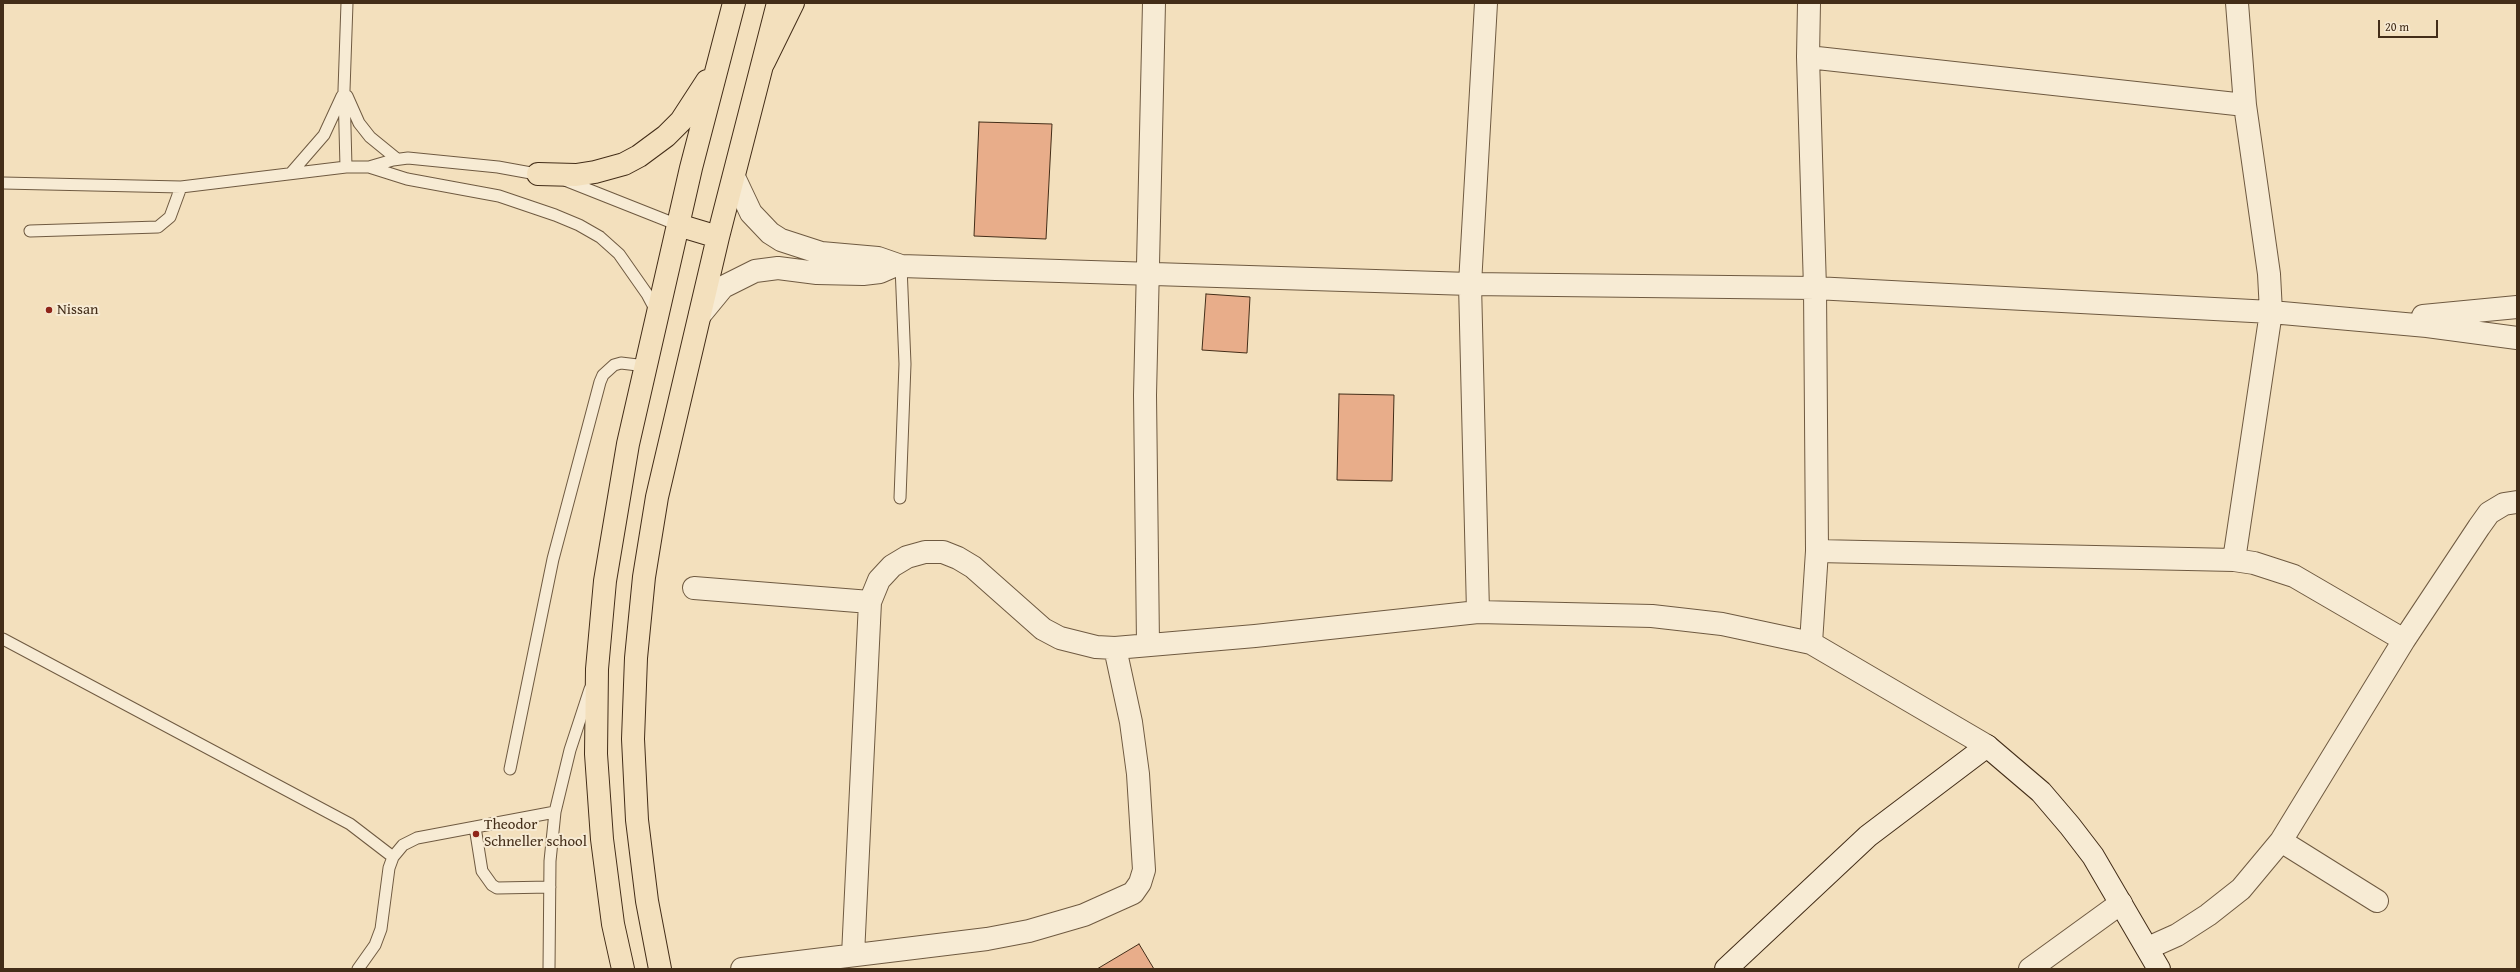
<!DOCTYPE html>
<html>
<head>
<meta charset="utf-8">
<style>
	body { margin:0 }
	#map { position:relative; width:2520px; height:972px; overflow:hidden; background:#f3e0bd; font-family:"Gentium Book Plus",serif }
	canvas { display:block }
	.frame { position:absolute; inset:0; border:4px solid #432d18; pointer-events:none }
	.scale { position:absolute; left:2378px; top:20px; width:60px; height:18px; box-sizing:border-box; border:2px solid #432d18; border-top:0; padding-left:5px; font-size:12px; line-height:14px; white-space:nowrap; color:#432d18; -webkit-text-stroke:3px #f7ebd4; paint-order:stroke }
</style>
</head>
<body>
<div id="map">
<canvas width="2520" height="972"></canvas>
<div class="frame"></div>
<div class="scale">20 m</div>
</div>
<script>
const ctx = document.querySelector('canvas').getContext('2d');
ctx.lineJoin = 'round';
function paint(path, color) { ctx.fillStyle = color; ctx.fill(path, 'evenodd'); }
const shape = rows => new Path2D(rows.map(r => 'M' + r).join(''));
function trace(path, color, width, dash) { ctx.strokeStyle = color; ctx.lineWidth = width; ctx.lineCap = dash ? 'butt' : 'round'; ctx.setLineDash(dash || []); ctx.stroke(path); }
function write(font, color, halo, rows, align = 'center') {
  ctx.font = font + ' "Gentium Book Plus",serif'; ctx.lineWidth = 4; ctx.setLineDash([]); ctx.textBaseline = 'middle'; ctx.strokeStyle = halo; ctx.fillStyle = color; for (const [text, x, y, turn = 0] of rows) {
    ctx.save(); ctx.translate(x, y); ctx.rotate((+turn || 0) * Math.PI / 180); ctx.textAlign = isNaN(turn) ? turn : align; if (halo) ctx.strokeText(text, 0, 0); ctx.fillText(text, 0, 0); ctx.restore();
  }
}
const building = shape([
	[979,122,1052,124,1046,239,974,236,979,122],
	[1206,294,1250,297,1247,353,1202,350,1206,294],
	[1339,394,1394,395,1392,481,1337,480,1339,394],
	[1139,944,1154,969,1097,969,1139,944]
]);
const lane = shape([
	[347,96,359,123,370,137,397,159],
	[346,167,344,90,347,3],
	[369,167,393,160,408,158,498,167,542,175],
	[291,173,324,135,342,96],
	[567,181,678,225],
	[3,183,181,187,346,167,369,167,407,179,499,196,555,215,579,225,600,237,619,254,647,294,656,311],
	[30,231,158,227,170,217,181,187],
	[900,498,905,364,901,266],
	[3,639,350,824,393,857],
	[510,769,553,559,600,382,603,375,614,365,621,363,646,366],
	[475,827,482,871,492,885,497,888,550,887],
	[358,969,375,945,381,929,389,868,393,857,403,845,417,838,555,812],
	[549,969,550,861,555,812,570,750,590,689]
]);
const street = shape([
	[1809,3,1808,57,1815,288,1817,551,1811,643],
	[1808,57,2245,105],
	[734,177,751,213,770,233,781,240,821,253,878,258,901,266,1470,284,1815,288,2271,312,2427,326,2517,338],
	[700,315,723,287,755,271,778,268,817,273,863,274,880,272,896,265],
	[2423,316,2517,307],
	[1817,551,2234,560,2254,563,2294,576,2404,640],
	[2234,560,2271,312,2269,274,2245,105,2237,3],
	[694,588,870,602],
	[1478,612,1470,284,1486,3],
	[1148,644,1145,395,1154,3],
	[2281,841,2377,901],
	[2148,948,2177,935,2208,915,2241,889,2281,841,2404,640,2479,527,2489,513,2504,504,2517,502],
	[853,955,870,602,879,580,892,566,907,557,925,552,943,552,958,558,973,567,1043,629,1060,638,1096,647,1115,648,1255,636,1478,612,1652,616,1722,624,1811,643,1987,746],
	[742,969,987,939,1029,931,1084,915,1133,893,1140,883,1144,870,1138,774,1131,722,1115,648],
	[2030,969,2121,903]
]);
const secondary = shape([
	[1726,969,1868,836,1987,746,2041,792,2070,826,2093,856,2159,969]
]);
const primary = shape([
	[538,174,576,175,595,172,624,164,639,156,666,136,681,121,707,81],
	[678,225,718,237],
	[623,969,613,924,602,839,596,754,597,669,605,581,628,444,691,168,734,3],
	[660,969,647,901,637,820,633,739,636,658,644,577,657,497,718,237,778,3]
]);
const highway = shape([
	[764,62,793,3]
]);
const markers = [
	[49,310,4,"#8f2418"],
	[476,834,4,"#8f2418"]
];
const poiNames = [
	["Nissan",57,310],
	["Theodor",484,825],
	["Schneller school",484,842]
];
paint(building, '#e8ad8a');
trace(building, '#432d18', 1);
trace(lane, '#6f5a41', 13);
trace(street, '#6f5a41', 24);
trace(secondary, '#432d18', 24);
trace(primary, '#432d18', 24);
trace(highway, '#432d18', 24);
trace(lane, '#f7ebd4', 11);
trace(street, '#f7ebd4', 22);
trace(secondary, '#f7ebd4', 22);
trace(primary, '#f3e0bd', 22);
trace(highway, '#f3e0bd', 22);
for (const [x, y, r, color] of markers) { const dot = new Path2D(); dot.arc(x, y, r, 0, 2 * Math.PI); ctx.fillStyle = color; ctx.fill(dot); trace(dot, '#f7ebd4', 1.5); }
write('15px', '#432d18', '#f7ebd4', poiNames, 'left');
</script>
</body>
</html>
